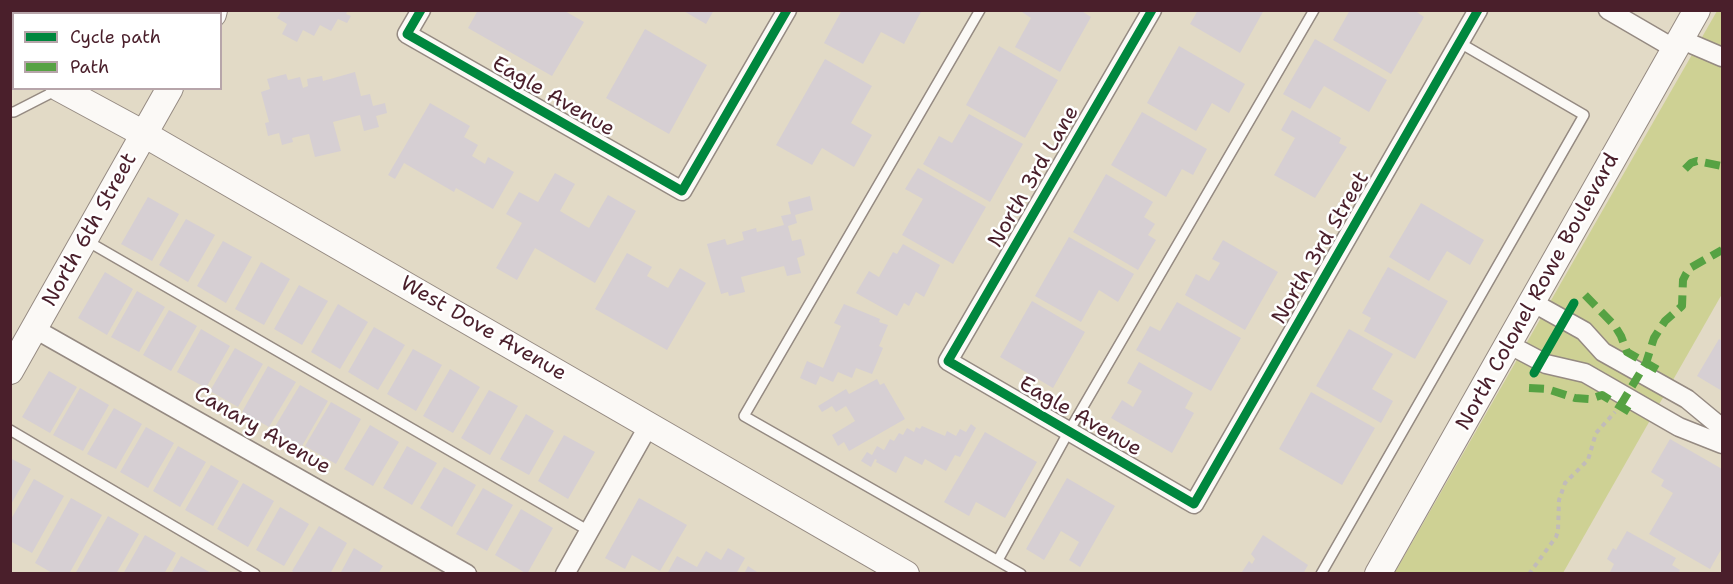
<!DOCTYPE html>
<html>
<head>
<meta charset="utf-8">
<style>
	body { margin:0 }
	#map { position:relative; width:1733px; height:584px; overflow:hidden; background:#e2dac6; font-family:"Shantell Sans",sans-serif }
	canvas { display:block }
	.frame { position:absolute; inset:0; border:12px solid #4a1f2b; pointer-events:none }
	.legend { position:absolute; left:12px; top:12px; width:210px; height:78px; box-sizing:border-box; background:#fff; border:2px solid #b7a5aa; margin:0; padding:8px 10px; list-style:none; font-size:18px; color:#4a1f2b }
	.legend li { display:flex; align-items:center; gap:12px; height:30px }
	.legend b { width:30px; border:2px solid #b7a5aa }
</style>
</head>
<body>
<div id="map">
<canvas width="1733" height="584"></canvas>
<div class="frame"></div>
<ul class="legend">
<li><b style="height:8px;background:#00873e"></b>Cycle path</li>
<li><b style="height:8px;background:#56a243"></b>Path</li>
</ul>
</div>
<script>
const ctx = document.querySelector('canvas').getContext('2d');
ctx.lineJoin = 'round';
function paint(path, color) { ctx.fillStyle = color; ctx.fill(path, 'evenodd'); }
const shape = rows => new Path2D(rows.map(r => 'M' + r).join(''));
function trace(path, color, width, dash) { ctx.strokeStyle = color; ctx.lineWidth = width; ctx.lineCap = dash ? 'butt' : 'round'; ctx.setLineDash(dash || []); ctx.stroke(path); }
function write(font, color, halo, rows, align = 'center') {
  ctx.font = font + ' "Shantell Sans",sans-serif'; ctx.lineWidth = 5; ctx.setLineDash([]); ctx.textBaseline = 'middle'; ctx.strokeStyle = halo; ctx.fillStyle = color; for (const [text, x, y, turn = 0] of rows) {
    ctx.save(); ctx.translate(x, y); ctx.rotate((+turn || 0) * Math.PI / 180); ctx.textAlign = isNaN(turn) ? turn : align; if (halo) ctx.strokeText(text, 0, 0); ctx.fillText(text, 0, 0); ctx.restore();
  }
}
const green = shape([
	[1717,11,1722,11,1722,294,1563,573,1394,574]
]);
const building = shape([
	[282,10,348,10,346,14,351,16,347,23,338,19,331,31,320,25,314,36,303,30,297,42,282,34,287,24,277,18],
	[478,10,563,10,584,22,552,76,468,28],
	[682,10,714,10,706,24],
	[842,10,922,10,904,44,881,32,863,64,824,43],
	[1019,10,1080,10,1091,17,1060,72,1015,47,1031,18],
	[1198,10,1264,10,1240,53,1190,24],
	[1350,10,1414,10,1424,17,1391,74,1333,40],
	[645,29,707,65,669,134,606,98],
	[1315,39,1387,80,1369,112,1324,86,1310,109,1283,94],
	[999,46,1058,80,1025,138,966,105],
	[1179,46,1245,84,1229,113,1212,103,1196,131,1147,103],
	[825,59,872,86,851,123,872,135,854,167,822,148,812,165,776,145],
	[355,72,361,96,370,94,373,106,385,103,387,113,376,116,379,127,364,131,360,115,333,122,341,151,315,157,309,134,292,138,293,142,282,145,279,133,268,136,265,123,269,122,261,92,270,89,267,79,286,74,288,80,300,77,303,88,308,86,307,79,322,76,323,81],
	[430,103,470,126,464,137,478,145,472,156,485,164,488,157,514,172,493,209,456,188,454,192,404,163,395,179,388,175],
	[1292,110,1341,138,1339,143,1347,147,1315,198,1274,175,1295,138,1281,130],
	[1142,112,1207,149,1193,175,1182,169,1166,197,1111,165],
	[969,114,1023,144,990,202,923,164,939,136,952,143],
	[918,168,986,207,953,264,902,235,923,199,905,189],
	[555,173,575,184,560,211,589,228,608,195,636,211,595,283,535,248,517,280,496,268,522,223,506,214,519,192,538,202],
	[1106,174,1153,202,1144,217,1155,224,1148,235,1156,240,1138,270,1073,232],
	[810,196,813,210,795,215,797,223,788,226,792,241,801,239,805,255,797,258,801,273,787,276,784,266,741,277,745,292,729,296,728,292,721,294,707,244,725,239,727,245,744,240,742,232,756,228,757,232,784,225,781,216,791,214,788,202],
	[148,197,179,214,152,261,121,244],
	[1421,203,1484,240,1470,265,1447,251,1429,281,1389,257],
	[186,219,215,235,188,282,159,265],
	[1069,237,1134,274,1118,302,1099,290,1081,322,1035,296],
	[1223,240,1278,272,1245,330,1185,295,1196,274,1209,281,1220,263,1212,259],
	[223,241,252,257,226,303,197,286],
	[903,244,940,265,924,297,916,292,909,306,904,303,897,316,856,293,869,271,879,277,893,252,897,254],
	[627,253,652,267,647,276,668,288,680,268,706,283,667,350,595,309],
	[261,262,290,279,264,325,235,309],
	[1388,267,1448,301,1415,359,1364,331,1371,318,1362,313],
	[105,272,133,289,107,335,78,318],
	[299,285,328,301,302,345,274,329],
	[137,291,165,307,139,352,111,337],
	[1032,301,1085,332,1053,388,1000,357],
	[1177,302,1241,338,1211,391,1136,350,1150,326,1160,331],
	[338,304,368,322,340,369,311,352],
	[844,304,880,319,879,322,888,325,879,346,883,348,872,374,856,368,852,378,838,372,833,382,820,376,816,385,800,378,807,361,823,368,841,326,834,323],
	[169,310,197,326,171,371,143,355],
	[374,327,405,345,378,390,348,372],
	[201,329,230,346,206,388,177,372],
	[1349,329,1393,354,1372,389,1393,401,1381,423,1316,386],
	[1719,339,1722,341,1722,391,1697,376],
	[235,348,263,364,238,407,210,391],
	[413,349,442,365,416,411,387,394],
	[1139,362,1193,393,1185,408,1194,413,1172,453,1111,418,1122,400,1133,407,1142,391,1127,383],
	[268,366,296,382,269,427,242,412],
	[450,369,480,387,453,433,423,416],
	[49,371,77,387,50,433,22,417],
	[877,379,880,385,884,383,905,419,849,451,844,442,838,446,832,435,855,421,846,406,836,412,832,406,822,412,818,406,846,389,849,394],
	[300,385,328,401,302,446,273,430],
	[80,388,109,405,83,451,53,435],
	[489,390,518,406,490,455,461,438],
	[1311,392,1375,428,1342,485,1279,449],
	[331,402,361,419,336,464,305,446],
	[114,408,142,424,116,469,87,454],
	[526,414,554,431,529,475,500,459],
	[971,424,976,428,960,457,955,455,946,471,925,459,922,465,905,456,896,473,876,462,877,460,875,459,871,467,861,461,867,452,872,455,877,446,884,450,890,439,894,441,899,433,903,435,907,428,914,432,916,427,920,429,922,426,945,436,947,431,956,436,960,429,966,432],
	[370,425,399,442,373,486,344,469],
	[146,427,174,443,148,488,120,472],
	[985,432,1037,462,1005,518,976,502,969,516,944,502],
	[564,435,595,452,568,499,538,481],
	[1670,439,1722,469,1722,548,1710,569,1649,534,1673,493,1661,486,1664,480,1651,472],
	[178,446,206,462,180,507,153,491],
	[407,446,437,463,412,505,383,488],
	[10,458,31,469,10,506],
	[211,465,239,481,213,526,185,510],
	[444,467,476,485,452,527,420,508],
	[1067,478,1115,506,1080,567,1069,560,1079,542,1061,531,1044,560,1026,549],
	[34,479,64,496,32,553,10,541,10,521],
	[243,483,274,501,248,547,217,529],
	[483,488,513,505,487,551,456,534],
	[71,498,102,515,69,574,54,574,35,563],
	[639,498,687,525,660,571,632,555,625,569,605,558],
	[280,507,309,524,284,566,256,550],
	[521,509,553,528,527,574,495,555],
	[108,516,139,534,116,574,75,574],
	[319,526,347,543,330,574,296,574,292,571],
	[1627,531,1676,558,1672,565,1680,570,1678,574,1609,574,1614,564,1607,559,1613,548,1616,550],
	[145,535,176,553,164,574,123,574],
	[1263,535,1308,565,1303,574,1242,572,1249,561,1252,564,1255,559,1251,554],
	[354,548,383,566,378,574,340,574],
	[728,548,745,558,736,574,667,574,677,556,697,567,706,551,721,560],
	[181,556,213,574,171,574],
	[748,566,760,574,744,574]
]);
const path = shape([
	[1529,574,1556,537,1558,531,1559,500,1565,483,1588,460,1596,433,1615,412]
]);
const lane = shape([
	[980,10,744,416,1021,574],
	[10,112,14,112,57,90],
	[87,241,589,531],
	[10,430,255,574],
	[998,560,1069,431,1314,10],
	[1321,574,1584,115,1460,43]
]);
const street = shape([
	[421,10,407,34,682,191,787,10],
	[1152,10,948,361,1194,504,1478,10],
	[1608,10,1675,49],
	[1680,39,1722,57],
	[1532,302,1584,331,1603,352,1687,399,1722,428],
	[35,329,467,574],
	[1508,344,1546,364,1585,373,1679,427,1722,444],
	[565,574,649,425]
]);
const secondary = shape([
	[213,14,214,10],
	[10,62,14,64],
	[59,88,144,134,906,574],
	[10,371,170,88],
	[1378,574,1697,10]
]);
const quiet = shape([
	[1685,169,1691,163,1697,161,1722,166],
	[1585,295,1615,326,1621,336,1627,352,1660,371],
	[1529,388,1547,389,1575,398,1590,399,1602,395,1633,414],
	[1620,406,1646,363,1654,338,1665,321,1682,306,1683,280,1686,274,1690,268,1722,250]
]);
const cycleway = shape([
	[421,10,407,34,682,191,787,10],
	[1152,10,948,361,1194,504,1478,10],
	[1534,373,1574,303]
]);
const streetNames = [
	["Eagle Avenue",553,97,30],
	["North 3rd Lane",1034,177,-60],
	["North 6th Street",90,230,-61],
	["North 3rd Street",1321,248,-60],
	["North Colonel Rowe Boulevard",1538,292,-61],
	["West Dove Avenue",483,329,30],
	["Eagle Avenue",1080,417,30],
	["Canary Avenue",262,431,30]
];
paint(green, '#ced194');
paint(building, '#d6cfd3');
trace(lane, '#958a82', 12);
trace(street, '#958a82', 21);
trace(secondary, '#958a82', 28);
trace(path, '#c1bbb9', 4, [4.5, 4.5]);
trace(lane, '#fbf9f6', 9);
trace(street, '#fbf9f6', 18);
trace(secondary, '#fbf9f6', 26);
trace(quiet, '#56a243', 8, [15, 8]);
trace(cycleway, '#00873e', 9);
write('21px', '#4a1f2b', '#fff', streetNames);
</script>
</body>
</html>
